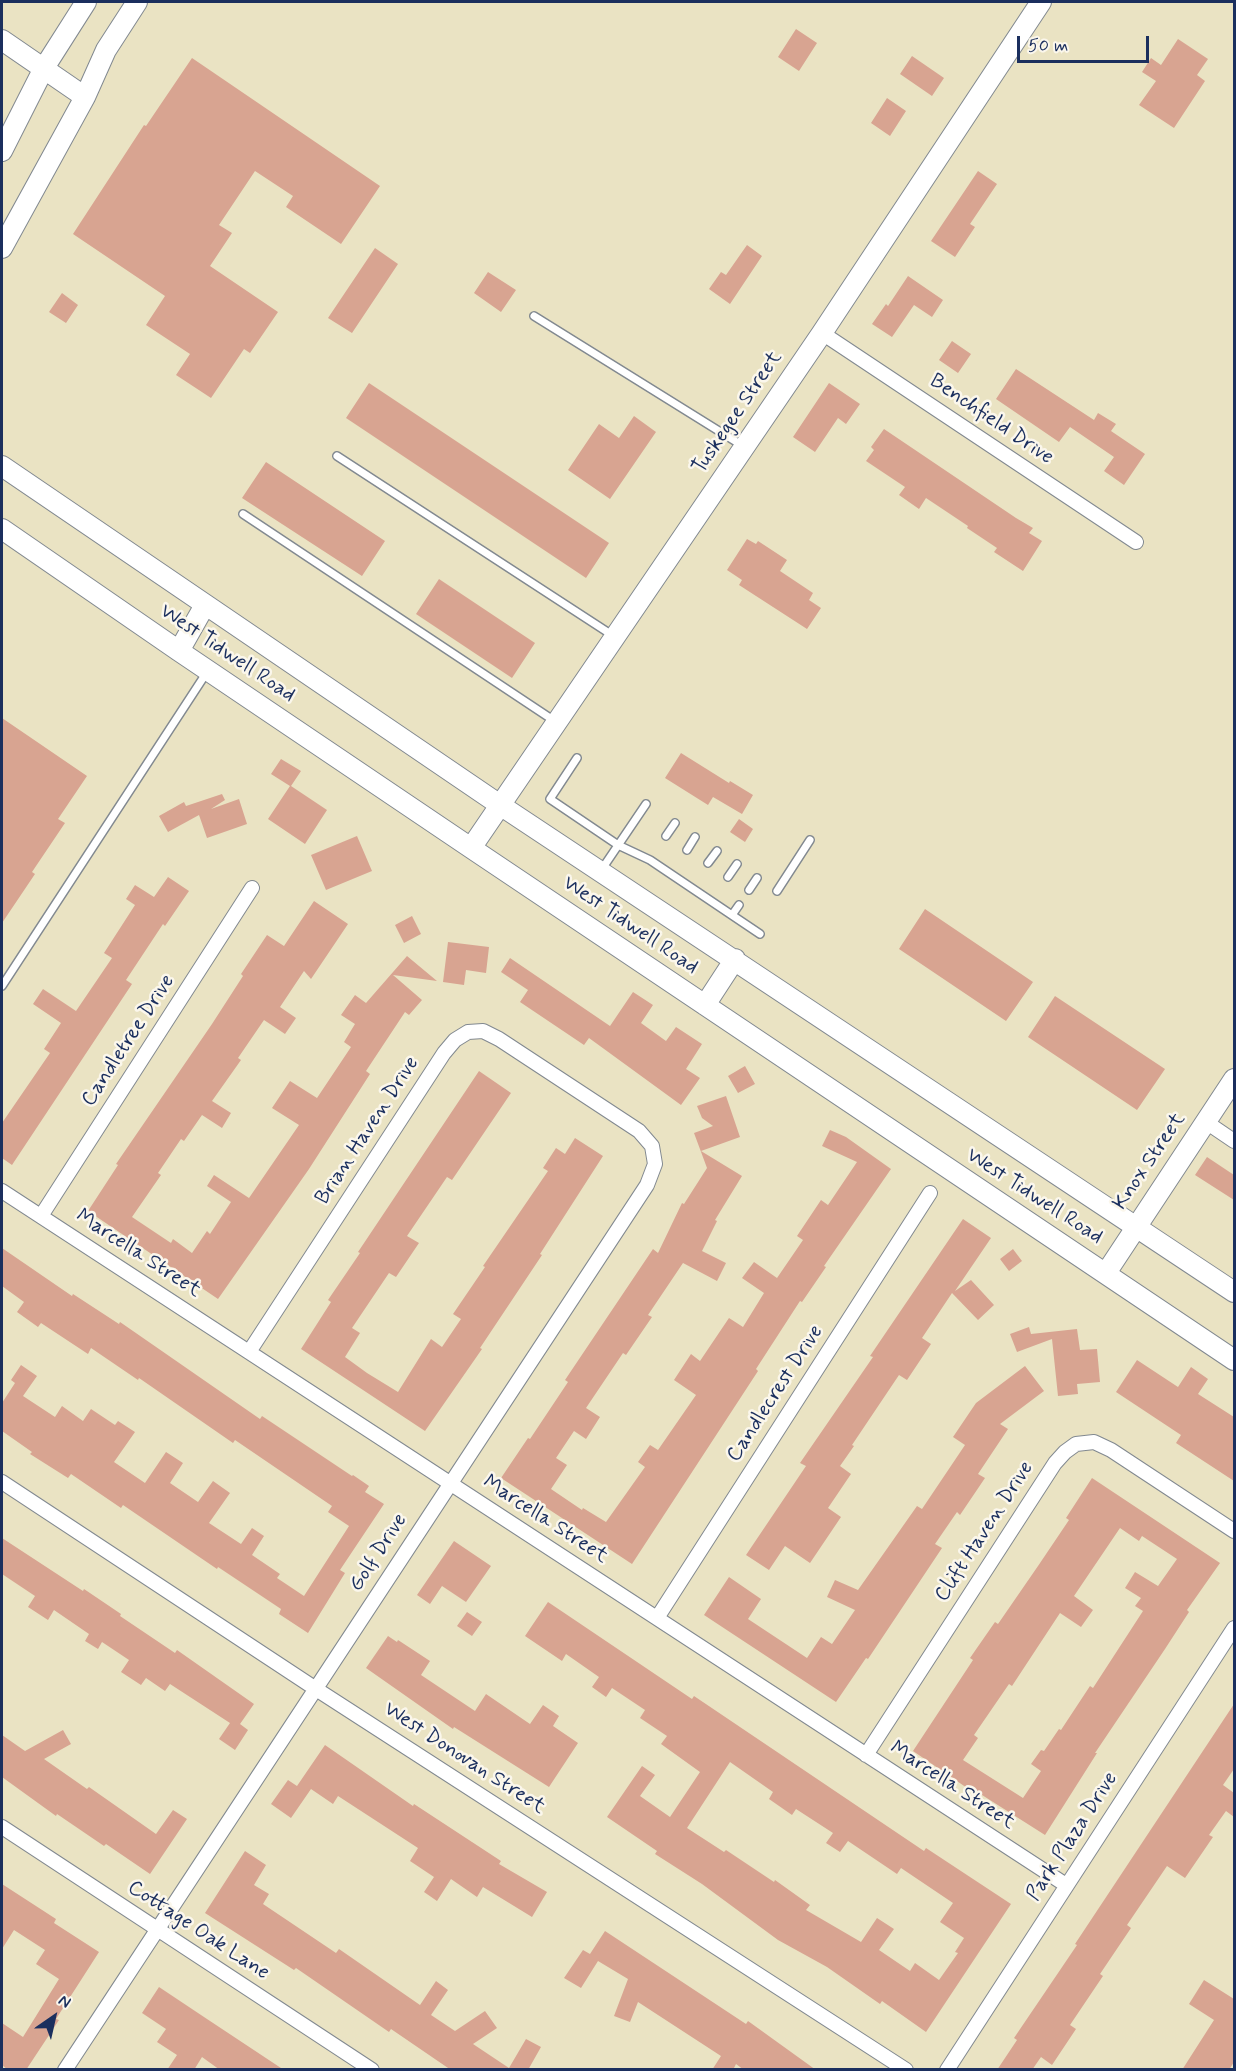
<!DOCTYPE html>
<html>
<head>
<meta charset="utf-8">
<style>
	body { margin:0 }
	#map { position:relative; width:1236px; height:2071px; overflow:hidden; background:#eae3c3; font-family:Mynerve,sans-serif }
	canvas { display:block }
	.frame { position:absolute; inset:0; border:3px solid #1b2f5e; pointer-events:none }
	.north { position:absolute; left:24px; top:1987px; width:60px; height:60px; -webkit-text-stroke:4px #fbf7ec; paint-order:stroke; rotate:34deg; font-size:16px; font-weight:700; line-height:24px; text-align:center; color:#1b2f5e }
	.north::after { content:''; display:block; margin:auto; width:21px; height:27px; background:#1b2f5e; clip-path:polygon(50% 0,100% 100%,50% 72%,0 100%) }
	.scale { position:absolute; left:1017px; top:36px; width:132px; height:27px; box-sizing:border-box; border:3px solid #1b2f5e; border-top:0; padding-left:8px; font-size:18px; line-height:21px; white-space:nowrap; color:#1b2f5e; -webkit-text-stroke:4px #fbf7ec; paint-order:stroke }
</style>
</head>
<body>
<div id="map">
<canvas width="1236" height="2071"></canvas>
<div class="frame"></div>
<div class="north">N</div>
<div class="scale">50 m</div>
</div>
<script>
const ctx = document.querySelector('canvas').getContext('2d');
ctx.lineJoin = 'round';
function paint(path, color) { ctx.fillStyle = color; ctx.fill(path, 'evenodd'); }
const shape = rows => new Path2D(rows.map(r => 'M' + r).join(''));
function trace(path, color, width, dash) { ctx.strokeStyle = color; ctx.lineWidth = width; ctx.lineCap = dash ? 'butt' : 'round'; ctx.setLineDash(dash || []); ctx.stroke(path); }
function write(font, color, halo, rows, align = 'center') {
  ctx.font = font + ' Mynerve,sans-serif'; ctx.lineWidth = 5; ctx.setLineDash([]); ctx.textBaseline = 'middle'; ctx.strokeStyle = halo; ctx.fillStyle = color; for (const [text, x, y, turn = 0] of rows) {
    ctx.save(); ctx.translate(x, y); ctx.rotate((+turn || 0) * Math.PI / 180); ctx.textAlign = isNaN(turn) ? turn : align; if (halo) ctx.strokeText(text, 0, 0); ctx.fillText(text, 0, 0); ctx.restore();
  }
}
const building = shape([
	[796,29,817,43,799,71,778,57],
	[1178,39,1208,59,1197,75,1205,81,1174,128,1139,105,1156,81,1142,72,1151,58,1161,65],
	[912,56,944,78,932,96,900,74],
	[192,58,380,186,341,244,286,207,293,196,255,171,219,225,232,233,210,266,278,312,250,353,244,349,211,398,176,375,190,354,146,325,165,296,73,234,144,125,146,126],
	[887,98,906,111,890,136,871,123],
	[978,171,997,184,970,224,975,227,955,257,931,241],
	[747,245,762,256,730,304,709,289,721,272,726,275],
	[375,248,398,264,352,333,328,318],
	[488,272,516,290,501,312,474,293],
	[908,276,943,300,932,317,914,305,892,337,872,324,886,304,888,306],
	[62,293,78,305,66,323,49,312],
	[952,341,971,354,958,373,939,360],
	[1016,369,1094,420,1098,413,1116,424,1111,431,1145,454,1124,485,1104,471,1114,457,1070,427,1059,442,996,399],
	[369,383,609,543,586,578,346,418],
	[829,383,860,404,846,424,838,418,815,452,793,437],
	[634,416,656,432,610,499,568,470,599,424,619,438],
	[884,429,1016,518,1033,528,1029,533,1042,541,1023,571,994,552,997,548,967,528,968,526,926,498,919,509,899,495,905,487,866,461,874,450,871,447],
	[266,462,385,541,362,576,242,498],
	[747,539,756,544,758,541,787,560,780,571,813,593,809,600,821,608,807,629,739,585,742,580,727,570],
	[439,579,535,643,512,678,416,614],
	[2,718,87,776,58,819,65,823,32,872,35,874,2,923],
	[681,753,729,783,730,781,753,795,742,814,713,797,708,805,665,778],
	[281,759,301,771,291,786,327,810,305,844,268,819,290,786,271,774],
	[222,794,225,800,211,809,239,799,247,824,207,838,199,815,168,832,159,816,184,802,186,806],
	[739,819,753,829,745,842,730,832],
	[357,836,372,871,326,890,311,855],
	[168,877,189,891,165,926,163,924,126,980,132,984,12,1165,2,1158,2,1123,50,1053,44,1049,61,1023,33,1004,43,989,76,1011,112,958,104,953,135,905,126,899,135,885,154,897],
	[314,901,348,924,311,979,304,971,280,1007,296,1018,285,1034,264,1020,238,1058,241,1060,212,1101,231,1113,222,1128,202,1115,184,1141,181,1139,158,1173,161,1175,132,1217,171,1243,173,1239,192,1253,207,1231,210,1234,231,1202,207,1186,214,1175,249,1198,299,1125,272,1108,290,1081,317,1098,351,1047,344,1042,355,1024,341,1015,355,995,366,1003,407,956,437,981,393,975,422,1000,409,1015,405,1012,366,1071,370,1074,309,1169,218,1299,88,1211,118,1165,116,1164,212,1024,243,976,241,974,267,935,284,946],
	[925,909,1033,982,1006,1021,899,949],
	[412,916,421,934,404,943,395,925],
	[448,942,489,947,486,973,466,970,464,985,443,982],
	[510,958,610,1026,633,992,653,1005,641,1023,666,1041,676,1027,702,1044,686,1069,700,1078,681,1105,589,1038,584,1045,520,1002,528,990,501,972],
	[1055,996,1165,1069,1137,1110,1028,1037],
	[745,1066,755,1084,738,1093,728,1076],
	[479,1071,511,1093,452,1180,447,1177,407,1236,419,1243,396,1277,389,1273,352,1328,360,1333,345,1357,367,1373,398,1392,431,1339,442,1347,461,1319,453,1314,485,1267,483,1266,548,1171,543,1168,556,1148,565,1154,575,1138,603,1156,540,1254,542,1255,480,1348,482,1349,425,1431,301,1349,331,1302,328,1300,360,1253,358,1252],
	[726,1096,740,1137,701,1151,742,1176,715,1220,717,1221,702,1251,726,1263,717,1281,683,1263,648,1315,652,1317,626,1355,623,1353,586,1408,600,1417,586,1439,574,1431,556,1458,567,1465,551,1489,582,1510,583,1508,606,1522,645,1467,638,1462,650,1445,658,1450,696,1395,674,1380,691,1354,700,1361,729,1318,743,1327,764,1293,742,1278,754,1262,777,1278,803,1240,797,1236,821,1200,828,1205,857,1162,822,1146,830,1130,846,1137,891,1169,824,1266,826,1267,802,1302,800,1301,756,1369,758,1371,632,1564,501,1478,528,1438,530,1439,568,1382,565,1380,653,1249,658,1253,682,1203,684,1204,707,1168,694,1133,713,1126,702,1118,697,1106],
	[1207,1157,1234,1175,1234,1200,1195,1175],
	[963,1219,991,1238,955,1291,971,1280,994,1305,978,1320,952,1293,922,1338,931,1344,907,1380,899,1375,852,1445,854,1446,840,1466,851,1474,828,1508,841,1517,810,1563,785,1546,769,1570,746,1555,806,1466,800,1463,873,1357,870,1356],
	[2,1248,72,1296,73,1294,119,1324,120,1322,260,1419,262,1416,352,1476,353,1475,369,1486,365,1492,384,1504,340,1570,345,1573,308,1633,279,1614,281,1609,218,1567,217,1569,123,1505,121,1508,71,1474,68,1478,30,1454,32,1452,2,1431,2,1403,15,1383,11,1380,21,1365,37,1376,23,1396,55,1417,62,1406,83,1421,91,1409,115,1425,118,1421,135,1432,114,1462,145,1483,166,1452,183,1463,170,1483,198,1502,213,1481,230,1493,209,1523,241,1544,252,1528,264,1536,252,1555,280,1574,277,1578,304,1596,349,1526,328,1512,332,1506,235,1440,233,1443,139,1378,138,1380,91,1348,88,1354,41,1323,38,1327,17,1312,24,1302,2,1286],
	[1013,1249,1022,1261,1009,1271,1000,1259],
	[1029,1327,1031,1334,1077,1329,1080,1350,1097,1349,1100,1382,1077,1384,1078,1394,1058,1396,1052,1339,1017,1352,1010,1334],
	[1137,1360,1178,1387,1191,1367,1208,1379,1198,1394,1234,1417,1234,1481,1176,1443,1181,1435,1116,1392],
	[1025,1366,1044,1391,1000,1424,1008,1429,978,1474,985,1478,960,1515,957,1512,935,1544,942,1548,868,1659,866,1658,836,1702,704,1615,729,1577,761,1599,748,1619,807,1658,821,1637,832,1644,855,1610,827,1597,835,1580,858,1590,917,1506,922,1509,965,1445,953,1437,976,1403],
	[1092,1478,1220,1563,1187,1610,1189,1612,1165,1649,1095,1753,1097,1753,1045,1835,971,1788,970,1790,913,1751,973,1660,970,1658,995,1622,998,1624,1038,1566,1069,1520,1066,1518],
	[1120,1528,1139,1541,1142,1536,1177,1559,1158,1586,1135,1572,1125,1588,1141,1598,1135,1606,1143,1611,1093,1688,1090,1686,1061,1730,1059,1729,1044,1751,1041,1750,1031,1764,1041,1771,1023,1798,963,1760,978,1738,974,1735,1009,1684,1012,1686,1060,1613,1081,1627,1093,1610,1074,1596],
	[2,1538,83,1591,84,1589,121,1614,120,1616,175,1653,177,1650,254,1704,240,1724,248,1730,235,1750,219,1739,230,1723,170,1684,165,1691,146,1678,141,1685,121,1672,129,1660,102,1642,98,1649,85,1641,89,1634,54,1610,48,1620,28,1607,35,1596,2,1574],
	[454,1541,491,1566,466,1602,442,1586,430,1604,417,1595],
	[548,1602,692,1699,694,1696,924,1851,926,1848,1011,1904,926,2032,882,2001,880,2004,827,1967,778,1940,702,1884,655,1854,657,1851,607,1817,642,1766,655,1775,640,1796,670,1817,700,1772,661,1744,667,1736,640,1718,645,1710,612,1688,606,1697,592,1687,599,1677,566,1654,562,1661,525,1636],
	[730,1762,773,1792,769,1799,792,1815,796,1809,833,1833,826,1843,840,1852,848,1841,897,1874,901,1868,953,1903,940,1922,964,1938,955,1952,958,1953,939,1980,915,1963,910,1971,879,1950,894,1929,877,1918,861,1942,806,1910,810,1905,775,1880,774,1882,726,1850,724,1852,687,1828],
	[467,1612,482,1622,472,1636,457,1626],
	[388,1636,397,1642,398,1640,430,1661,421,1675,475,1711,486,1694,530,1724,543,1705,559,1716,553,1726,578,1743,549,1787,454,1727,453,1729,366,1668],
	[1234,1704,1234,1769,1223,1785,1234,1793,1234,1817,1226,1811,1209,1835,1213,1837,1185,1878,1167,1866,1127,1925,1131,1928,1100,1974,1103,1976,1070,2025,1076,2029,1052,2065,1041,2057,1032,2070,997,2070,1017,2040,1014,2038,1077,1945,1075,1944],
	[63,1730,71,1744,44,1759,87,1789,89,1787,156,1834,173,1810,187,1819,150,1874,106,1844,104,1846,57,1814,56,1816,2,1777,2,1735,25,1751],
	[325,1745,413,1806,414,1804,501,1861,499,1864,547,1892,532,1917,483,1887,477,1897,451,1879,437,1901,424,1892,434,1877,410,1861,418,1848,338,1796,333,1804,311,1789,291,1818,271,1804,288,1780,297,1786],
	[245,1851,266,1865,254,1885,269,1894,263,1904,336,1953,339,1949,420,2005,436,1981,448,1990,431,2015,455,2031,485,2011,497,2028,473,2044,509,2068,526,2039,541,2047,528,2070,451,2070,391,2029,389,2032,296,1968,294,1970,205,1913],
	[2,1884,56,1919,54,1923,99,1952,56,2019,59,2020,26,2070,8,2070,2,2065,2,2023,23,2037,59,1979,36,1964,45,1950,14,1930,2,1949],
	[605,1931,746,2024,748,2021,816,2070,744,2070,736,2064,733,2070,712,2070,721,2056,638,2002,630,2022,614,2016,628,1979,598,1961,581,1988,564,1978,583,1950,590,1954],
	[1204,1980,1234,1999,1234,2062,1229,2070,1182,2070,1214,2020,1189,2004],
	[159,1987,207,2019,284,2070,220,2070,202,2057,194,2070,167,2070,177,2055,157,2042,166,2029,142,2013]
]);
const lane = shape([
	[534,316,743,446],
	[337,456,612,635],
	[243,514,556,722],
	[577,758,550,799,618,845,650,860,760,934],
	[666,836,675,823],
	[687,850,695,837],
	[708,863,717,851],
	[602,869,646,804],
	[728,877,737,864],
	[749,890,757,878],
	[777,891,810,840],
	[732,915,739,905],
	[2,986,207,672]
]);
const street = shape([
	[822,333,1136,542],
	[1206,1122,1234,1141],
	[2,1191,1066,1885],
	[41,1216,252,888],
	[2,1482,316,1689,906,2070],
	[657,1618,930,1193],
	[866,1755,1055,1463,1065,1452,1076,1444,1094,1442,1111,1450,1234,1531],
	[2,1827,372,2070],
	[65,2070,647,1185,655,1164,652,1146,639,1131,499,1039,483,1031,468,1032,455,1040,444,1053,249,1352],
	[947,2070,1234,1628]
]);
const secondary = shape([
	[2,40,85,97],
	[2,151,44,68,86,2],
	[2,248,85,97,106,50,137,2],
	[2,466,500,805,1234,1292],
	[2,529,179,651,471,848,1234,1360],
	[179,651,205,605],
	[471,848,822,333,1041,2],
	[705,1005,735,959],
	[1106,1273,1234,1079]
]);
const streetNames = [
	["Tuskegee Street",738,413,-56],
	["Benchfield Drive",991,420,34],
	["West Tidwell Road",227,654,34],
	["West Tidwell Road",630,926,34],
	["Candletree Drive",129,1041,-57],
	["Brian Haven Drive",368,1131,-57],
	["Knox Street",1150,1162,-56],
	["West Tidwell Road",1034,1197,33],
	["Marcella Street",138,1254,33],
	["Candlecrest Drive",776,1394,-57],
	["Marcella Street",545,1520,33],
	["Clift Haven Drive",985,1532,-57],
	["Golf Drive",379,1553,-57],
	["West Donovan Street",464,1759,33],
	["Marcella Street",952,1786,33],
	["Park Plaza Drive",1073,1837,-57],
	["Cottage Oak Lane",198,1931,33]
];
paint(building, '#d8a491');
trace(lane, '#828990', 10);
trace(street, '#828990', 16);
trace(secondary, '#828990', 22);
trace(lane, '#fff', 7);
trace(street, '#fff', 14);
trace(secondary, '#fff', 20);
write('21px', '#1b2f5e', '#fbf7ec', streetNames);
</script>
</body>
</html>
